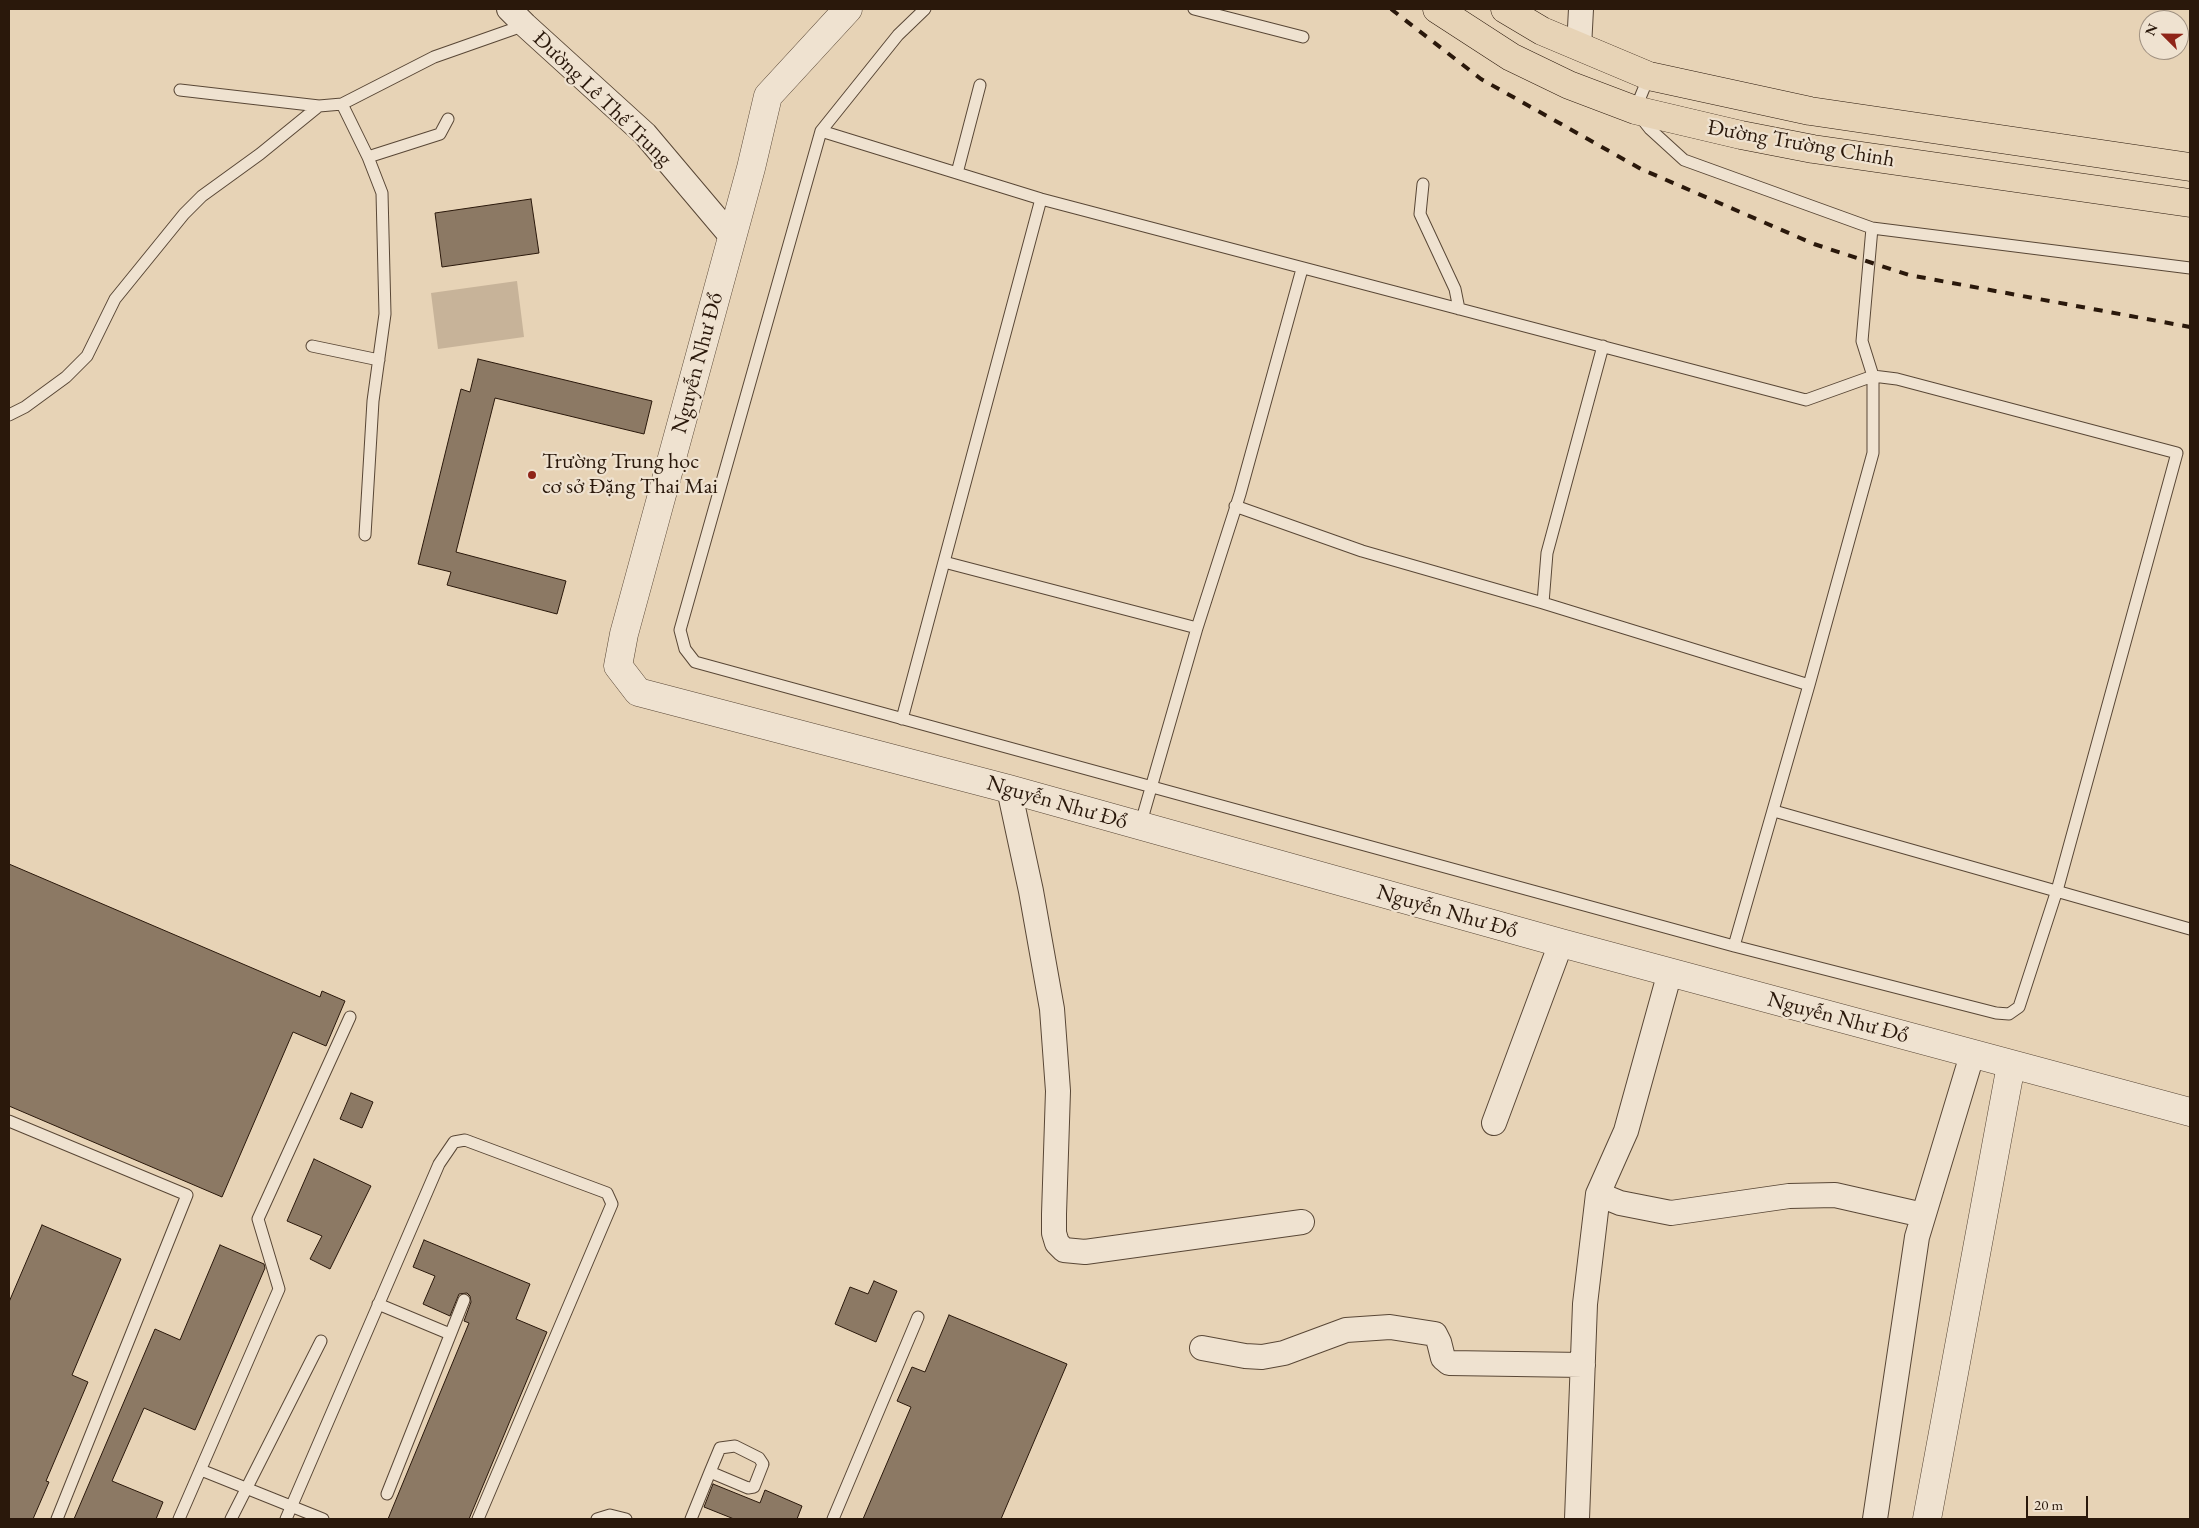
<!DOCTYPE html>
<html>
<head>
<meta charset="utf-8">
<style>
	body { margin:0 }
	#map { position:relative; width:2199px; height:1528px; overflow:hidden; background:#e7d3b6; font-family:"EB Garamond",serif }
	canvas { display:block }
	.frame { position:absolute; inset:0; border:10px solid #2a180b; pointer-events:none }
	.north { position:absolute; left:2139px; top:10px; width:50px; height:50px; box-sizing:border-box; background:#efe2d0; border:1px solid #a09181; border-radius:50%; rotate:293deg; font-size:14px; font-weight:700; line-height:20px; text-align:center; color:#2a180b }
	.north::after { content:''; display:block; margin:auto; width:18px; height:22px; background:#8f2418; clip-path:polygon(50% 0,100% 100%,50% 72%,0 100%) }
	.scale { position:absolute; left:2026px; top:1496px; width:62px; height:22px; box-sizing:border-box; border:2px solid #2a180b; border-top:0; padding-left:6px; font-size:15px; line-height:18px; white-space:nowrap; color:#2a180b; -webkit-text-stroke:4px #efe2d0; paint-order:stroke }
</style>
</head>
<body>
<div id="map">
<canvas width="2199" height="1528"></canvas>
<div class="frame"></div>
<div class="north">N</div>
<div class="scale">20 m</div>
</div>
<script>
const ctx = document.querySelector('canvas').getContext('2d');
ctx.lineJoin = 'round';
function paint(path, color) { ctx.fillStyle = color; ctx.fill(path, 'evenodd'); }
const shape = rows => new Path2D(rows.map(r => 'M' + r).join(''));
function trace(path, color, width, dash) { ctx.strokeStyle = color; ctx.lineWidth = width; ctx.lineCap = dash ? 'butt' : 'round'; ctx.setLineDash(dash || []); ctx.stroke(path); }
function write(font, color, halo, rows, align = 'center') {
  ctx.font = font + ' "EB Garamond",serif'; ctx.lineWidth = 4.5; ctx.setLineDash([]); ctx.textBaseline = 'middle'; ctx.strokeStyle = halo; ctx.fillStyle = color; for (const [text, x, y, turn = 0] of rows) {
    ctx.save(); ctx.translate(x, y); ctx.rotate((+turn || 0) * Math.PI / 180); ctx.textAlign = isNaN(turn) ? turn : align; if (halo) ctx.strokeText(text, 0, 0); ctx.fillText(text, 0, 0); ctx.restore();
  }
}
const green = shape([
	[517,281,524,337,438,349,431,293]
]);
const building = shape([
	[531,199,539,253,442,267,435,213,531,199],
	[478,359,652,401,644,434,495,398,456,552,566,581,557,614,447,585,451,572,418,564,461,389,470,392,478,359],
	[9,864,320,997,322,991,345,1001,326,1046,293,1032,222,1197,9,1106,9,864],
	[351,1093,373,1102,362,1128,340,1119,351,1093],
	[314,1159,371,1186,330,1269,310,1259,322,1236,287,1221,314,1159],
	[42,1225,121,1259,72,1375,88,1382,46,1481,49,1482,33,1519,9,1519,9,1302,42,1225],
	[424,1240,530,1284,516,1319,547,1332,469,1519,388,1519,469,1323,464,1321,471,1302,470,1296,467,1293,459,1294,450,1316,423,1304,435,1276,413,1267,424,1240],
	[220,1245,264,1264,265,1268,195,1430,144,1408,112,1481,163,1502,156,1519,74,1519,155,1329,180,1340,220,1245],
	[874,1281,897,1291,876,1342,835,1324,850,1287,868,1294,874,1281],
	[949,1315,1067,1364,1001,1519,863,1519,911,1407,897,1401,912,1367,925,1372,949,1315],
	[713,1484,760,1503,765,1490,802,1506,797,1519,734,1519,704,1507,713,1484]
]);
const service = shape([
	[1194,9,1303,37],
	[1649,76,1635,110,1650,129,1684,160,1872,228,1862,341,1873,376,1873,453,1809,685,1734,946],
	[180,90,319,106,342,104],
	[821,131,1041,199,1806,400,1873,376,1897,379,2177,453,2058,887,2019,1007,2009,1014,1996,1013,1734,946,695,662,685,649,680,630,821,131,898,35,925,9],
	[368,157,440,134,448,119],
	[957,173,980,85],
	[1423,184,1420,214,1455,289,1459,309],
	[1872,228,2190,268],
	[312,346,379,360],
	[9,415,25,407,66,377,87,356,115,299,184,214,202,196,260,154,319,106],
	[1235,506,1362,551,1543,603,1547,553,1603,346],
	[365,535,373,401,385,314,382,193,368,157,342,104,434,57,525,25],
	[944,562,1197,628],
	[1543,603,1809,685],
	[902,719,1041,199],
	[1774,811,2190,929],
	[1140,826,1197,628,1240,494,1302,269],
	[9,1121,187,1195,57,1519],
	[378,1304,450,1334],
	[201,1470,323,1519],
	[387,1494,464,1300],
	[179,1519,279,1289,258,1219,350,1017],
	[231,1519,321,1341],
	[286,1519,439,1164,454,1142,465,1140,607,1193,612,1204,478,1519],
	[597,1519,610,1515,626,1519],
	[691,1519,710,1472,720,1448,735,1446,759,1458,763,1464,754,1487,748,1488,710,1472],
	[833,1519,918,1317]
]);
const minor = shape([
	[509,9,525,25,645,134,732,237],
	[1579,47,1581,9],
	[1009,789,1031,891,1052,1009,1058,1091,1054,1214,1054,1233,1057,1243,1064,1250,1085,1252,1302,1222],
	[1494,1123,1561,943],
	[1598,1194,1620,1203,1671,1213,1789,1196,1835,1195,1923,1215],
	[1202,1348,1245,1356,1262,1357,1284,1353,1346,1330,1390,1327,1435,1334,1439,1342,1443,1358,1449,1363,1583,1365],
	[1577,1519,1585,1304,1598,1194,1626,1131,1670,972],
	[1875,1519,1917,1237,1972,1055]
]);
const tertiary = shape([
	[848,9,768,96,751,168,624,634,618,666,638,692,1009,789,1561,943,2190,1112],
	[1927,1519,2011,1065]
]);
const trunk = shape([
	[1437,9,1511,57,1569,85,1635,110,1741,135,1813,149,2190,203],
	[1505,9,1542,31,1649,76,1810,111,2190,167]
]);
const rail = shape([
	[1391,9,1481,79,1641,169,1814,244,1909,275,2190,327]
]);
const markers = [
	[532,475,5,"#8f2418"]
];
const streetNames = [
	["Đường Lê Thế Trung",602,99,44],
	["Đường Trường Chinh",1801,144,10],
	["Nguyễn Như Đổ",698,363,-75],
	["Nguyễn Như Đổ",1057,803,16],
	["Nguyễn Như Đổ",1447,912,16],
	["Nguyễn Như Đổ",1838,1018,15]
];
const poiNames = [
	["Trường Trung học",542,462],
	["cơ sở Đặng Thai Mai",542,487]
];
paint(green, '#c7b399');
paint(building, '#8c7964');
trace(building, '#2a180b', 1);
trace(service, '#594736', 13);
trace(minor, '#594736', 26);
trace(tertiary, '#594736', 29);
trace(trunk, '#2a180b', 29);
trace(service, '#efe2d0', 11);
trace(minor, '#efe2d0', 24);
trace(tertiary, '#efe2d0', 28);
trace(trunk, '#e7d3b6', 28);
trace(rail, '#2a180b', 4, [9, 9]);
for (const [x, y, r, color] of markers) { const dot = new Path2D(); dot.arc(x, y, r, 0, 2 * Math.PI); ctx.fillStyle = color; ctx.fill(dot); trace(dot, '#efe2d0', 2); }
write('22px', '#2a180b', '#efe2d0', streetNames);
write('22px', '#2a180b', '#efe2d0', poiNames, 'left');
</script>
</body>
</html>
